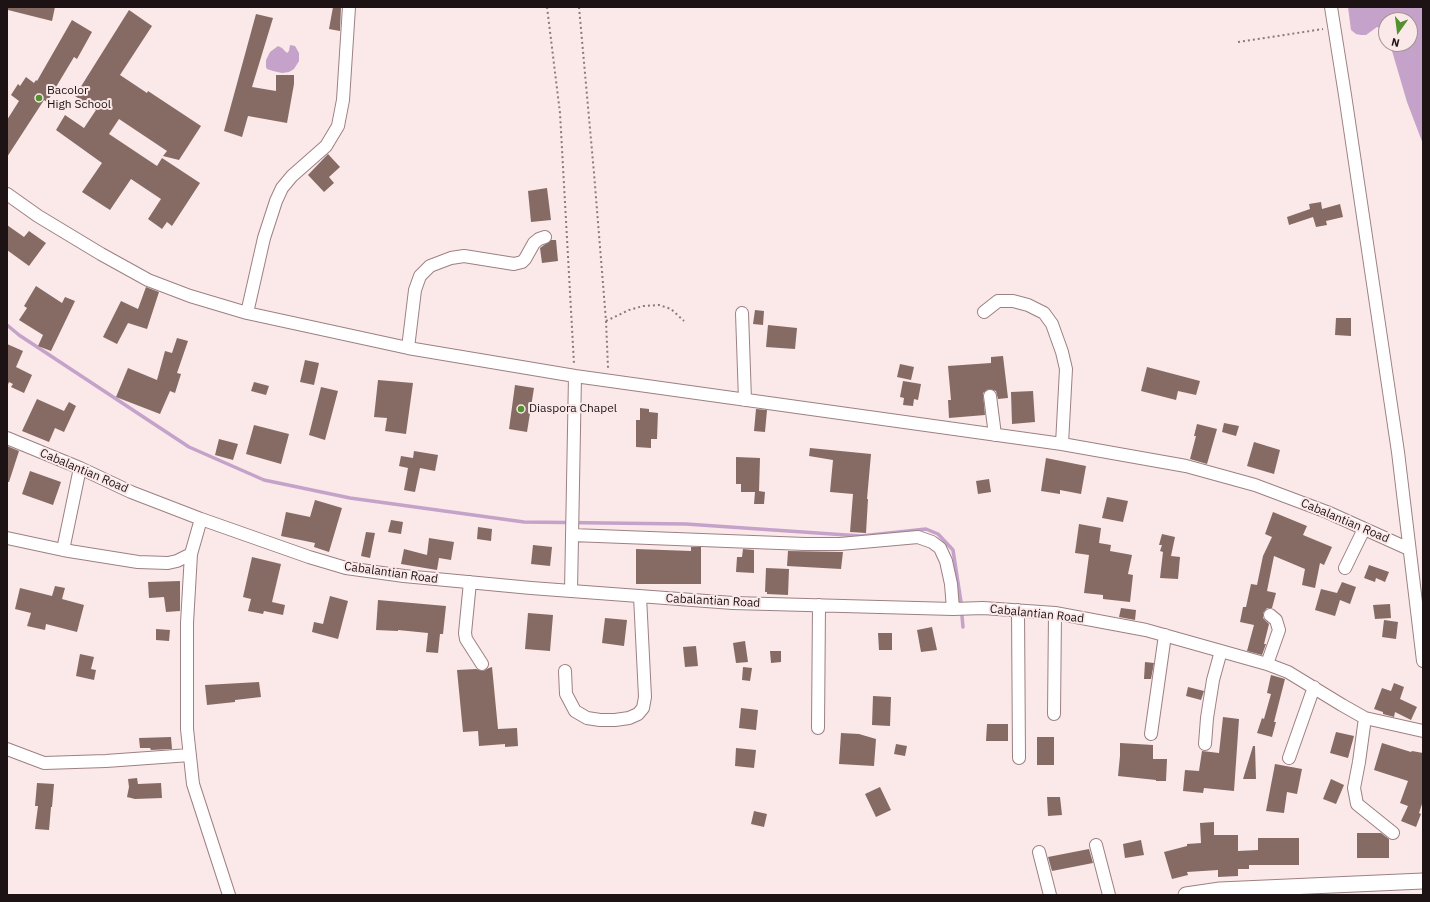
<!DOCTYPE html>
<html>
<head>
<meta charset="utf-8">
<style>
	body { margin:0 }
	#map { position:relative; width:1430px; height:902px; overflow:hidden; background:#fbe8e9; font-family:"IBM Plex Sans",sans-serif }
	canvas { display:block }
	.frame { position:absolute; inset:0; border:8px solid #1e1314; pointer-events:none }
	.north { position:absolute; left:1378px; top:12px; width:40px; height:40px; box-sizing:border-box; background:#fbe8e9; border:1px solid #a39394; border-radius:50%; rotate:194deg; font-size:11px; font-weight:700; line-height:16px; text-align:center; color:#1e1314 }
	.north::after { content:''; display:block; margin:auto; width:14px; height:18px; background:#54902f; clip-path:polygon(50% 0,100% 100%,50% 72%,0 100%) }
</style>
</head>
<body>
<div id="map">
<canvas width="1430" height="902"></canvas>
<div class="frame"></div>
<div class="north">N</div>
</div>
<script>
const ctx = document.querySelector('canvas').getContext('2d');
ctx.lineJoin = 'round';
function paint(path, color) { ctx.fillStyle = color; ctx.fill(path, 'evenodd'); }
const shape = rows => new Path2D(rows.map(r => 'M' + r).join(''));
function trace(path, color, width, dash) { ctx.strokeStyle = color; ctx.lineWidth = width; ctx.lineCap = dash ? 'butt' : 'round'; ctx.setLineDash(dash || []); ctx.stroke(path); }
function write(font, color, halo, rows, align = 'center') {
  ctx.font = font + ' "IBM Plex Sans",sans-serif'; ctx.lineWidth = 4; ctx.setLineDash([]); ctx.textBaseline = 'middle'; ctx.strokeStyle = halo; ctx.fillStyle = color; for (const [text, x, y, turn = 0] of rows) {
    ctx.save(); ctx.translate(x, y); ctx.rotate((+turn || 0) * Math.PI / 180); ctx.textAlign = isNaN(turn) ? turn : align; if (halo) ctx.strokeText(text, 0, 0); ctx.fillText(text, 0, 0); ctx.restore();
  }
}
const water = shape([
	[1348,7,1423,7,1423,144,1407,102,1390,44,1410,44,1410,20,1386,20,1386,33,1380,28,1377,27,1366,35,1361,35,1356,34,1351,30],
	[290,45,295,46,299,53,299,61,294,69,289,72,282,73,273,71,267,69,266,67,266,60,270,52,278,46,282,48,287,53,289,51]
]);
const stream = shape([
	[7,325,19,335,189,447,264,480,350,498,524,522,686,524,861,536,926,529,938,534,953,550,961,602],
	[962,616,963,627]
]);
const building = shape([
	[8,7,55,7,52,21,8,10],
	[333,7,341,7,340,31,329,29],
	[129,10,152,26,120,75,147,93,148,91,201,126,179,160,163,156,167,151,119,119,109,134,157,166,162,158,200,183,172,226,167,222,162,229,148,219,161,199,131,179,110,210,82,192,102,163,56,130,65,115,84,128,96,110,75,96],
	[256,14,273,18,252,87,276,91,276,75,294,75,294,84,287,123,248,116,242,137,224,131],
	[72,20,92,32,77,59,74,57,47,102,44,100,7,157,7,120,19,101,11,95,18,84,20,86,26,77,34,83,36,80,37,81],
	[328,154,340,167,329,177,334,183,324,192,308,175],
	[547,188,551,220,531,222,528,191],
	[1321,202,1322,209,1340,204,1343,217,1326,221,1327,225,1316,227,1313,217,1289,225,1287,217,1310,209,1309,204],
	[7,225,24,237,29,231,46,243,29,266,7,250],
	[551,240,556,240,558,261,542,263,540,248],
	[36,286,62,303,65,297,75,301,51,351,38,346,43,335,19,320,27,308,24,306],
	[146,287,159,292,147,329,128,323,117,344,103,337,121,301,138,309],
	[755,310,764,311,763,325,753,324],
	[1336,318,1351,318,1351,336,1335,335],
	[768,325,797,328,795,349,766,347],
	[177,338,188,341,177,373,181,374,175,393,170,391,160,414,116,397,128,368,157,380,165,351,172,353],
	[7,344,23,351,16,367,32,375,24,393,11,387,13,384,9,382,7,387],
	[1003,356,1008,398,998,399,996,391,989,389,983,393,985,415,949,418,948,400,951,400,948,366,991,363,991,357],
	[305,360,319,363,314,385,300,382],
	[900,364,914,367,911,380,897,377],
	[1147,367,1200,381,1196,395,1178,391,1176,400,1141,391],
	[378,380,413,383,406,434,385,431,387,418,374,417],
	[903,381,921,384,918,400,914,399,913,406,903,405,904,398,900,397],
	[254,382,269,386,266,395,251,391],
	[515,385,534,388,527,432,509,429],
	[321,387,338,391,325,440,309,435],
	[1033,391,1035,422,1012,424,1011,392],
	[37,399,64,411,69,402,76,406,64,432,55,428,49,442,22,431],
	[640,408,649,409,649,412,658,413,657,439,651,439,651,448,636,447,636,420,640,420],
	[756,409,767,410,765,432,754,431],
	[1224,423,1239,426,1236,436,1222,432],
	[1197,424,1217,429,1207,464,1190,459,1196,436,1194,436],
	[254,425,289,434,281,464,246,454],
	[219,439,238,444,233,460,215,455],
	[1254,442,1280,450,1274,474,1247,466],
	[7,446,19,451,9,482,7,482],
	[810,448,871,454,867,499,868,499,866,533,850,532,853,494,830,492,833,460,809,456],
	[414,451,438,455,435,471,420,468,415,492,404,490,408,468,399,466,401,456,413,458],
	[736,457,760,458,759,491,765,492,764,504,754,504,755,492,741,492,741,484,736,484],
	[1046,458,1086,466,1081,494,1060,490,1060,494,1041,491],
	[30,471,61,482,53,505,22,494],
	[989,479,991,492,978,494,976,481],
	[1107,497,1128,501,1123,522,1102,518],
	[315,500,342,508,329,552,314,547,315,543,281,536,286,512,310,517],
	[1273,512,1307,526,1303,535,1332,547,1324,565,1320,563,1315,588,1302,585,1305,569,1274,556,1267,591,1276,593,1272,608,1267,608,1263,613,1263,618,1269,624,1264,644,1266,644,1262,655,1247,651,1254,625,1240,622,1243,607,1246,607,1251,584,1257,585,1263,556,1272,537,1265,534],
	[391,520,403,522,401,534,388,532],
	[1079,524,1101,528,1099,543,1111,545,1110,551,1132,555,1128,574,1133,575,1130,602,1103,599,1103,595,1084,593,1089,555,1075,553],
	[478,527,492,529,491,541,477,539],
	[366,532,375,533,370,558,361,556],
	[1162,534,1175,537,1171,556,1180,557,1178,579,1160,578,1163,552,1160,551,1162,545,1159,545],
	[429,538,454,542,451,560,439,558,437,570,401,564,404,549,427,555],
	[533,545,552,547,550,566,531,564],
	[691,547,701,547,701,584,636,584,636,549,691,551],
	[743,549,754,550,754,573,736,572,737,557,742,557],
	[788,551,843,552,841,569,787,566],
	[252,557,281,564,272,602,285,605,283,615,264,611,263,614,248,611,251,599,243,597],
	[1369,565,1389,572,1385,582,1376,578,1375,582,1364,578],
	[766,568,789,569,788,595,767,594,767,592,765,592],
	[180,581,180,611,166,612,164,597,149,598,148,582],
	[1342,582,1356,587,1350,604,1340,600,1335,616,1315,610,1321,589,1337,593],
	[55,586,65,588,62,599,84,605,77,632,46,624,45,630,27,626,31,613,15,609,20,588,52,596],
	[330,596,348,601,338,639,312,632,314,622,323,624],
	[378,600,446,606,443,634,440,634,438,653,426,652,428,633,398,630,398,631,376,630],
	[1390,604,1391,618,1375,619,1373,605],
	[1121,608,1136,610,1135,620,1119,617],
	[528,613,553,615,550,651,525,649],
	[605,618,627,620,624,646,602,643],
	[1384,620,1398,622,1396,639,1382,637],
	[932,627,937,650,921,652,917,630],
	[156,629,170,630,169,641,156,640],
	[878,633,892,633,892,650,879,650],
	[745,641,748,662,736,663,733,643],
	[696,646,698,666,685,667,683,647],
	[770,651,781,651,781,662,771,663],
	[80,654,94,657,91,669,96,670,94,680,76,676],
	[1145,662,1154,663,1151,679,1144,679],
	[492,667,498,729,517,728,518,746,505,747,505,744,479,746,478,731,463,732,457,670,476,669,483,671,489,668],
	[743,667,752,668,750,681,742,680],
	[1271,675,1285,679,1274,722,1276,722,1272,737,1257,733,1262,718,1264,719,1271,694,1267,693],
	[259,682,261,697,235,700,235,702,207,705,205,685],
	[1394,683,1404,687,1400,699,1417,707,1411,720,1395,712,1394,717,1383,714,1383,712,1374,709,1382,688,1391,691],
	[1188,687,1204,691,1201,700,1186,696],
	[873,696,891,697,890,726,872,725],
	[741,708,758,710,756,730,739,728],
	[1223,717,1239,719,1234,791,1204,788,1203,793,1183,791,1185,770,1199,771,1202,751,1219,753],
	[987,724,1008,724,1008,741,986,741],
	[1336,732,1354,736,1348,758,1330,753],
	[841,733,859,734,876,739,874,766,839,764],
	[171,737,172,749,151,750,150,748,140,748,139,738],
	[1037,737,1054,737,1054,765,1037,765],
	[1120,743,1153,745,1153,759,1167,759,1166,781,1156,781,1156,780,1118,776,1120,756],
	[1382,743,1411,752,1412,751,1423,753,1423,801,1419,813,1421,814,1416,827,1401,821,1408,806,1400,803,1408,781,1374,770],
	[896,744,907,746,905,756,894,754],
	[1253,746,1255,746,1256,779,1243,779],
	[736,748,756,750,754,768,735,766],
	[1275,764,1302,769,1297,794,1287,792,1284,813,1266,811],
	[137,778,138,784,161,783,162,798,135,799,127,797,129,787,128,779],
	[1331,779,1344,785,1336,804,1323,799],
	[37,783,54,784,52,807,51,807,49,830,35,829,38,806,35,806],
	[880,787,891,810,876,817,865,794],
	[1047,797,1060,797,1062,815,1048,816],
	[754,811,767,814,764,827,751,824],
	[1214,822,1214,835,1238,835,1238,851,1258,850,1258,838,1299,838,1299,865,1249,865,1249,869,1238,869,1238,876,1218,877,1218,870,1187,872,1188,875,1172,879,1164,852,1187,846,1187,844,1201,843,1200,823],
	[1357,833,1381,833,1389,839,1389,858,1357,858],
	[1141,840,1144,855,1125,858,1123,844],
	[1089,849,1093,863,1052,871,1048,857]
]);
const path = shape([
	[547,7,560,113,574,364],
	[579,7,594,173,606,321,608,368],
	[1238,42,1323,29],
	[606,321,629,310,643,306,659,305,671,309,684,321]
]);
const minor = shape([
	[1331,7,1345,95,1398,452,1423,661],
	[7,194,38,216,101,254,148,280,190,296,247,313,408,348,575,376,1062,444,1186,466,1255,485,1327,512,1409,549],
	[984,312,998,301,1013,301,1028,305,1044,313,1052,324,1062,352,1066,369,1062,444],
	[247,313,264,238,276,201,282,188,292,176,326,146,338,126,343,100,349,7],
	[742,313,745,400],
	[408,348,415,290,420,276,430,266,451,258,464,256,514,264,522,262,525,259,534,243,539,239,545,237],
	[990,396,995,435],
	[7,438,80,468,131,492,201,519,309,557,346,568,404,576,531,588,733,603,953,609,983,608,1055,613,1146,630,1267,664,1288,672,1342,705,1365,718,1423,731],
	[201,519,191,554,187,623,187,729,193,784,229,895],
	[572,535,805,544,840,544,918,537,932,542,940,548,946,561,951,584,953,609],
	[7,538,63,550,138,562,168,563,177,561,191,554],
	[63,550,80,468],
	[1345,568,1364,529],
	[470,582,465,633,466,639,482,664],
	[571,591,575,376],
	[1018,610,1019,758],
	[1267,664,1279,630,1276,620,1270,615],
	[565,671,566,694,575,711,587,718,600,720,615,720,629,718,638,714,643,708,645,697,640,596],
	[1054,714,1055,613],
	[1365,718,1359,762,1354,788,1357,804,1393,833],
	[818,728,819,605],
	[1151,734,1165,635],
	[1205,744,1207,718,1213,680,1221,651],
	[7,749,44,763,106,761,190,755],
	[1289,758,1314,687],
	[1096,845,1109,895],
	[1039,852,1050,895]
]);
const major = shape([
	[1186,895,1220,890,1423,881]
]);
const markers = [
	[39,98,4,"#54902f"],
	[521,409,4,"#54902f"]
];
const poiNames = [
	["Bacolor",47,91],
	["High School",47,105],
	["Diaspora Chapel",529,409]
];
const streetNames = [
	["Cabalantian Road",84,471,23],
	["Cabalantian Road",1345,521,23],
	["Cabalantian Road",391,573,8],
	["Cabalantian Road",713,601,3],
	["Cabalantian Road",1037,614,6]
];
paint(water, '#c4a2c9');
trace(stream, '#c4a2c9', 3.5);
paint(building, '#856b63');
trace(minor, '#9d8083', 14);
trace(major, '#9d8083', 17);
trace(path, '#897a7b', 2, [2, 3]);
trace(minor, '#fff', 12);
trace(major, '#fff', 15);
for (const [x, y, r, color] of markers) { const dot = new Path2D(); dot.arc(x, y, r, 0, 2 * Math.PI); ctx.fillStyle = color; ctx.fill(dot); trace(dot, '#fbe8e9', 1.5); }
write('12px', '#1e1314', '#fbe8e9', poiNames, 'left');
write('12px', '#1e1314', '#fbe8e9', streetNames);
</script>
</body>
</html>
